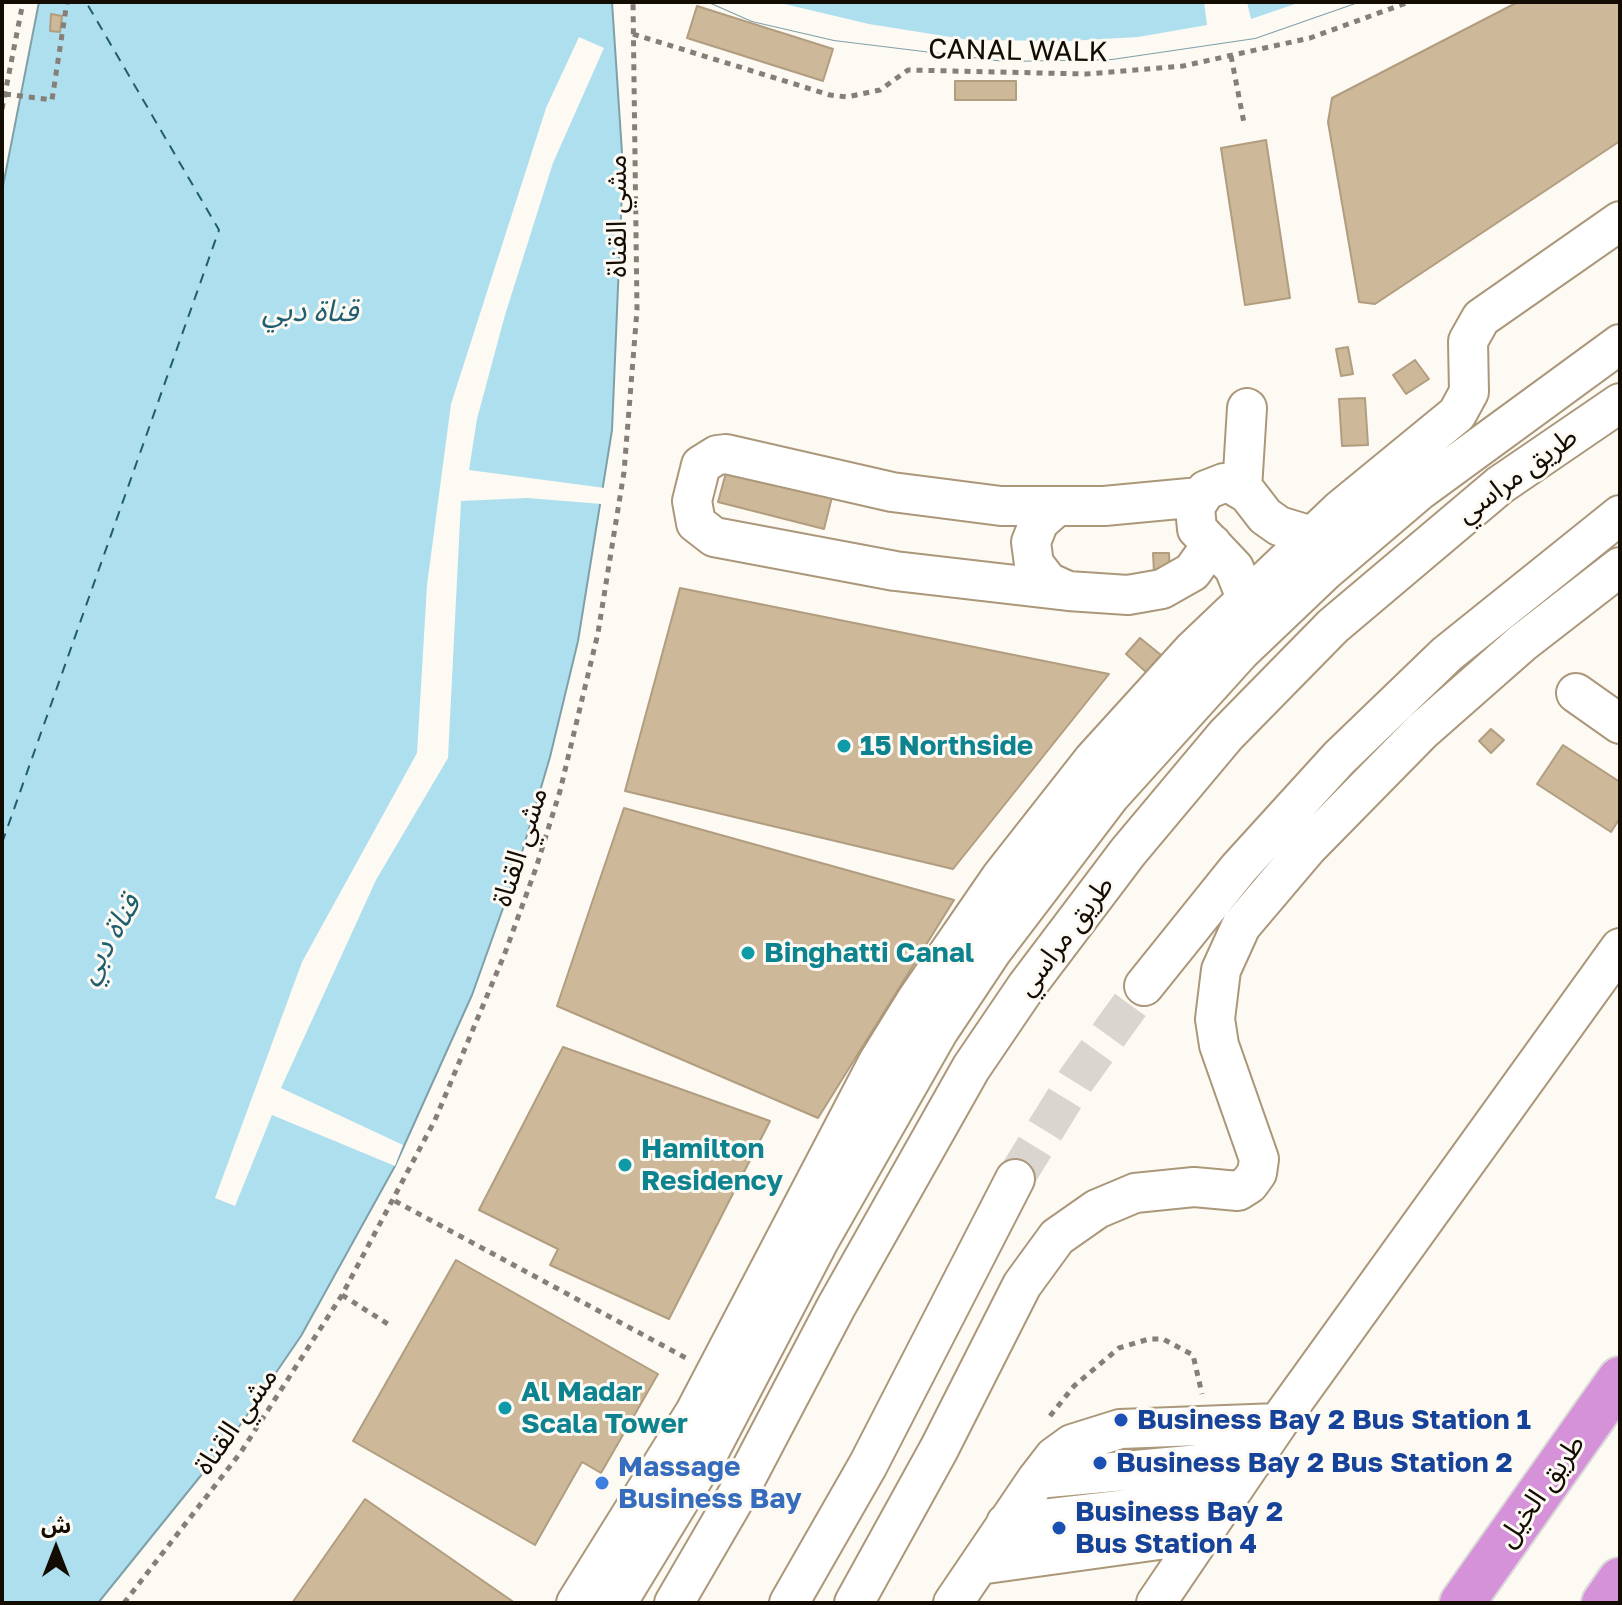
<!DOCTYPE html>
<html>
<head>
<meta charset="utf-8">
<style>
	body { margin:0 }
	#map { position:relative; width:1622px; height:1605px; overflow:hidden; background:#fdf9f3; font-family:"Golos Text","Noto Sans Arabic",sans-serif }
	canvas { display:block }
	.frame { position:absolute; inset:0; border:4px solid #130c03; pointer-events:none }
	.north { position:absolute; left:16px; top:1509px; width:80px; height:80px; -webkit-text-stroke:6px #fdf9f3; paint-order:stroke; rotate:0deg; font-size:22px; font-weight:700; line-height:32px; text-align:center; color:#130c03 }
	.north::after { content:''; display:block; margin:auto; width:28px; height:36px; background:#130c03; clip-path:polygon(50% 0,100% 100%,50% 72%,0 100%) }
</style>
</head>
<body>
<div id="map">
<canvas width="1622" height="1605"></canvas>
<div class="frame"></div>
<div class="north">ش</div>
</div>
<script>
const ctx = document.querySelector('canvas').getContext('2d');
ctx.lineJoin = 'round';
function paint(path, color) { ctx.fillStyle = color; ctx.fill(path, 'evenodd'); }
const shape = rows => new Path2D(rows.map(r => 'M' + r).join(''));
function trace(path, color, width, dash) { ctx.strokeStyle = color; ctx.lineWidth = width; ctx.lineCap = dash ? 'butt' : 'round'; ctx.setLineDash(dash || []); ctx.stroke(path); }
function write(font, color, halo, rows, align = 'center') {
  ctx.font = font + ' "Golos Text","Noto Sans Arabic",sans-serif'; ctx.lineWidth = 6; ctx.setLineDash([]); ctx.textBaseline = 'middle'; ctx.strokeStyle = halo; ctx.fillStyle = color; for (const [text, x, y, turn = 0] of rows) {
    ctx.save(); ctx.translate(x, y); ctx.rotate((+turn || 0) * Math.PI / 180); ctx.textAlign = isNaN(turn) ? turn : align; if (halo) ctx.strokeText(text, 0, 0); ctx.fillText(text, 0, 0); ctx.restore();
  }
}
const water = shape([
	[39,2,612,2,623,168,612,430,578,641,550,757,517,869,472,995,395,1166,301,1336,232,1437,98,1603,2,1603,2,191,39,2],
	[709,2,1358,2,1255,38,1112,59,1005,61,834,40,752,21,709,2]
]);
const pier = shape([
	[709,2,776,2,869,24,969,40,1069,41,1138,37,1207,25,1204,2,1247,2,1251,19,1301,2,1358,2,1255,38,1112,59,1005,61,834,40,752,21],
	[579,37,604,48,553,163,505,315,477,419,469,470,605,488,602,504,527,498,461,501,448,758,376,880,281,1088,403,1145,395,1166,272,1115,235,1206,215,1198,302,962,417,753,427,585,451,404,546,108]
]);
const ferry = shape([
	[2,843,219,230,86,2]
]);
const building = shape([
	[1518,2,1620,2,1620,141,1375,304,1359,302,1328,122,1332,98,1518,2],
	[697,6,833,49,823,81,687,38,697,6],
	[51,14,62,16,60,32,50,31,51,14],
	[955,81,1016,81,1016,100,955,100,955,81],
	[1266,140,1290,298,1245,305,1221,148,1266,140],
	[1348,347,1353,374,1341,376,1336,349,1348,347],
	[1415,360,1429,379,1406,394,1393,375,1415,360],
	[1365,398,1368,445,1342,446,1339,399,1365,398],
	[730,458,835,485,824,529,718,502,730,458],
	[1153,553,1169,553,1170,573,1154,573,1153,553],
	[680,588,1109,674,953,869,625,791,680,588],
	[1140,638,1161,655,1146,672,1126,654,1140,638],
	[1491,729,1504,740,1491,753,1479,741,1491,729],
	[1563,745,1620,782,1620,818,1611,832,1537,784,1563,745],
	[624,808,954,900,818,1118,557,1006,624,808],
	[563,1047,770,1121,669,1319,550,1265,558,1249,479,1210,563,1047],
	[456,1260,658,1374,601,1473,582,1462,535,1545,353,1441,456,1260],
	[365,1499,515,1603,292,1603,365,1499]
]);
const minorTunnel = shape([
	[1015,1179,1076,1080,1144,986]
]);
const path = shape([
	[633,34,830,95,847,97,880,90,908,70,1086,74,1183,66,1310,38,1409,2],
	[1231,56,1244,123],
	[5,94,52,100,67,2],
	[2,109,23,2],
	[395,1201,686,1358],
	[342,1295,391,1326],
	[1050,1416,1074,1386,1119,1348,1149,1339,1163,1339,1193,1355,1202,1394],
	[124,1603,241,1452,342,1295,435,1120,505,953,536,868,560,791,598,633,624,472,637,310,633,2]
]);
const minor = shape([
	[1242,489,1247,408],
	[1200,497,1104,506,1001,506,892,492,726,454,717,455,701,465,692,501,696,523,714,537,895,571,1068,591,1128,595,1162,589,1192,572,1212,544],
	[1056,507,1039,522,1031,542,1034,564,1048,582,1068,591],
	[1246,598,1234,568,1197,529,1195,507,1206,490,1224,483,1233,485,1248,494,1265,516,1279,526,1312,536],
	[1576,693,1620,724],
	[1144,986,1238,869,1339,758,1447,654,1620,515],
	[1037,1479,1255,1459],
	[1006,1523,1229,1497],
	[979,1565,1202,1534],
	[576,1603,695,1412,878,1062,917,999,1001,877,1093,760,1193,650,1340,510,1457,414,1469,392,1468,341,1481,318,1620,221],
	[617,1603,709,1452,820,1239,938,1032,992,951,1110,796,1241,651,1325,571,1419,491,1620,344],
	[674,1603,741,1488,836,1307,971,1068,1026,987,1128,852,1226,735,1333,626,1500,485,1620,403],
	[789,1603,868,1465,1015,1179],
	[854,1603,939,1449,1022,1285,1057,1237,1097,1209,1135,1193,1194,1187,1238,1191,1249,1184,1257,1173,1259,1159,1219,1045,1215,1019,1221,970,1241,926,1308,847,1422,731,1522,643,1620,567],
	[953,1603,1037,1479,1054,1457,1072,1444,1120,1429,1278,1423],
	[1156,1603,1278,1423,1620,948]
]);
const highway = shape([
	[1462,1603,1620,1379],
	[1604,1603,1620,1580]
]);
const markers = [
	[844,746,8,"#0f9aa8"],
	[748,953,8,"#0f9aa8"],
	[625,1165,8,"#0f9aa8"],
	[505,1408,8,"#0f9aa8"],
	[1121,1420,8,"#1a4fb4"],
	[1100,1463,8,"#1a4fb4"],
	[602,1483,8,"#3f7fe0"],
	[1059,1528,8,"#1a4fb4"]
];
const streetNames = [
	["CANAL WALK",1018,51,1],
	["مشي القناة",617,216,-90],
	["طريق مراسي",1517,475,-36],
	["مشي القناة",520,847,-72],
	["طريق مراسي",1065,936,-53],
	["مشي القناة",236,1421,-55],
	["طريق الخيل",1541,1491,-55]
];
const cultureNames = [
	["15 Northside",860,746],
	["Binghatti Canal",764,953],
	["Hamilton",641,1149],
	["Residency",641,1181],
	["Al Madar",521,1392],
	["Scala Tower",521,1424]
];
const transitNames = [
	["Business Bay 2 Bus Station 1",1137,1420],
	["Business Bay 2 Bus Station 2",1116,1463],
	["Business Bay 2",1075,1512],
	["Bus Station 4",1075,1544]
];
const shopNames = [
	["Massage",618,1467],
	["Business Bay",618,1499]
];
const waterNames = [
	["قناة دبي",310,311],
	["قناة دبي",109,939,-60]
];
paint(water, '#addfee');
trace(water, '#7fa0a8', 2);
paint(pier, '#fdf9f3');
trace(ferry, '#1f5e6f', 2, [10, 8]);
paint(building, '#cdb899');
trace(building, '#b19d7f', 2);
trace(minorTunnel, '#dad5cf', 38, [38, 19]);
trace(minor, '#ab9779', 42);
trace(highway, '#d9d8d7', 48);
trace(path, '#857f78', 5, [6, 6]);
trace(minor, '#fff', 38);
trace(highway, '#d692d9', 44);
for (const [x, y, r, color] of markers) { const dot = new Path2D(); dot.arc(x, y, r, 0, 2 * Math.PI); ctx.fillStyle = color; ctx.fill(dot); trace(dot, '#fdf9f3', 3); }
write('28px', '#130c03', '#fdf9f3', streetNames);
write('bold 28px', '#0d838f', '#fdf9f3', cultureNames, 'left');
write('bold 28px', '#164399', '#fdf9f3', transitNames, 'left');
write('bold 28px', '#366cbe', '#fdf9f3', shopNames, 'left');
write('italic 30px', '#1f5e6f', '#fdf9f3', waterNames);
</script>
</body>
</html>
